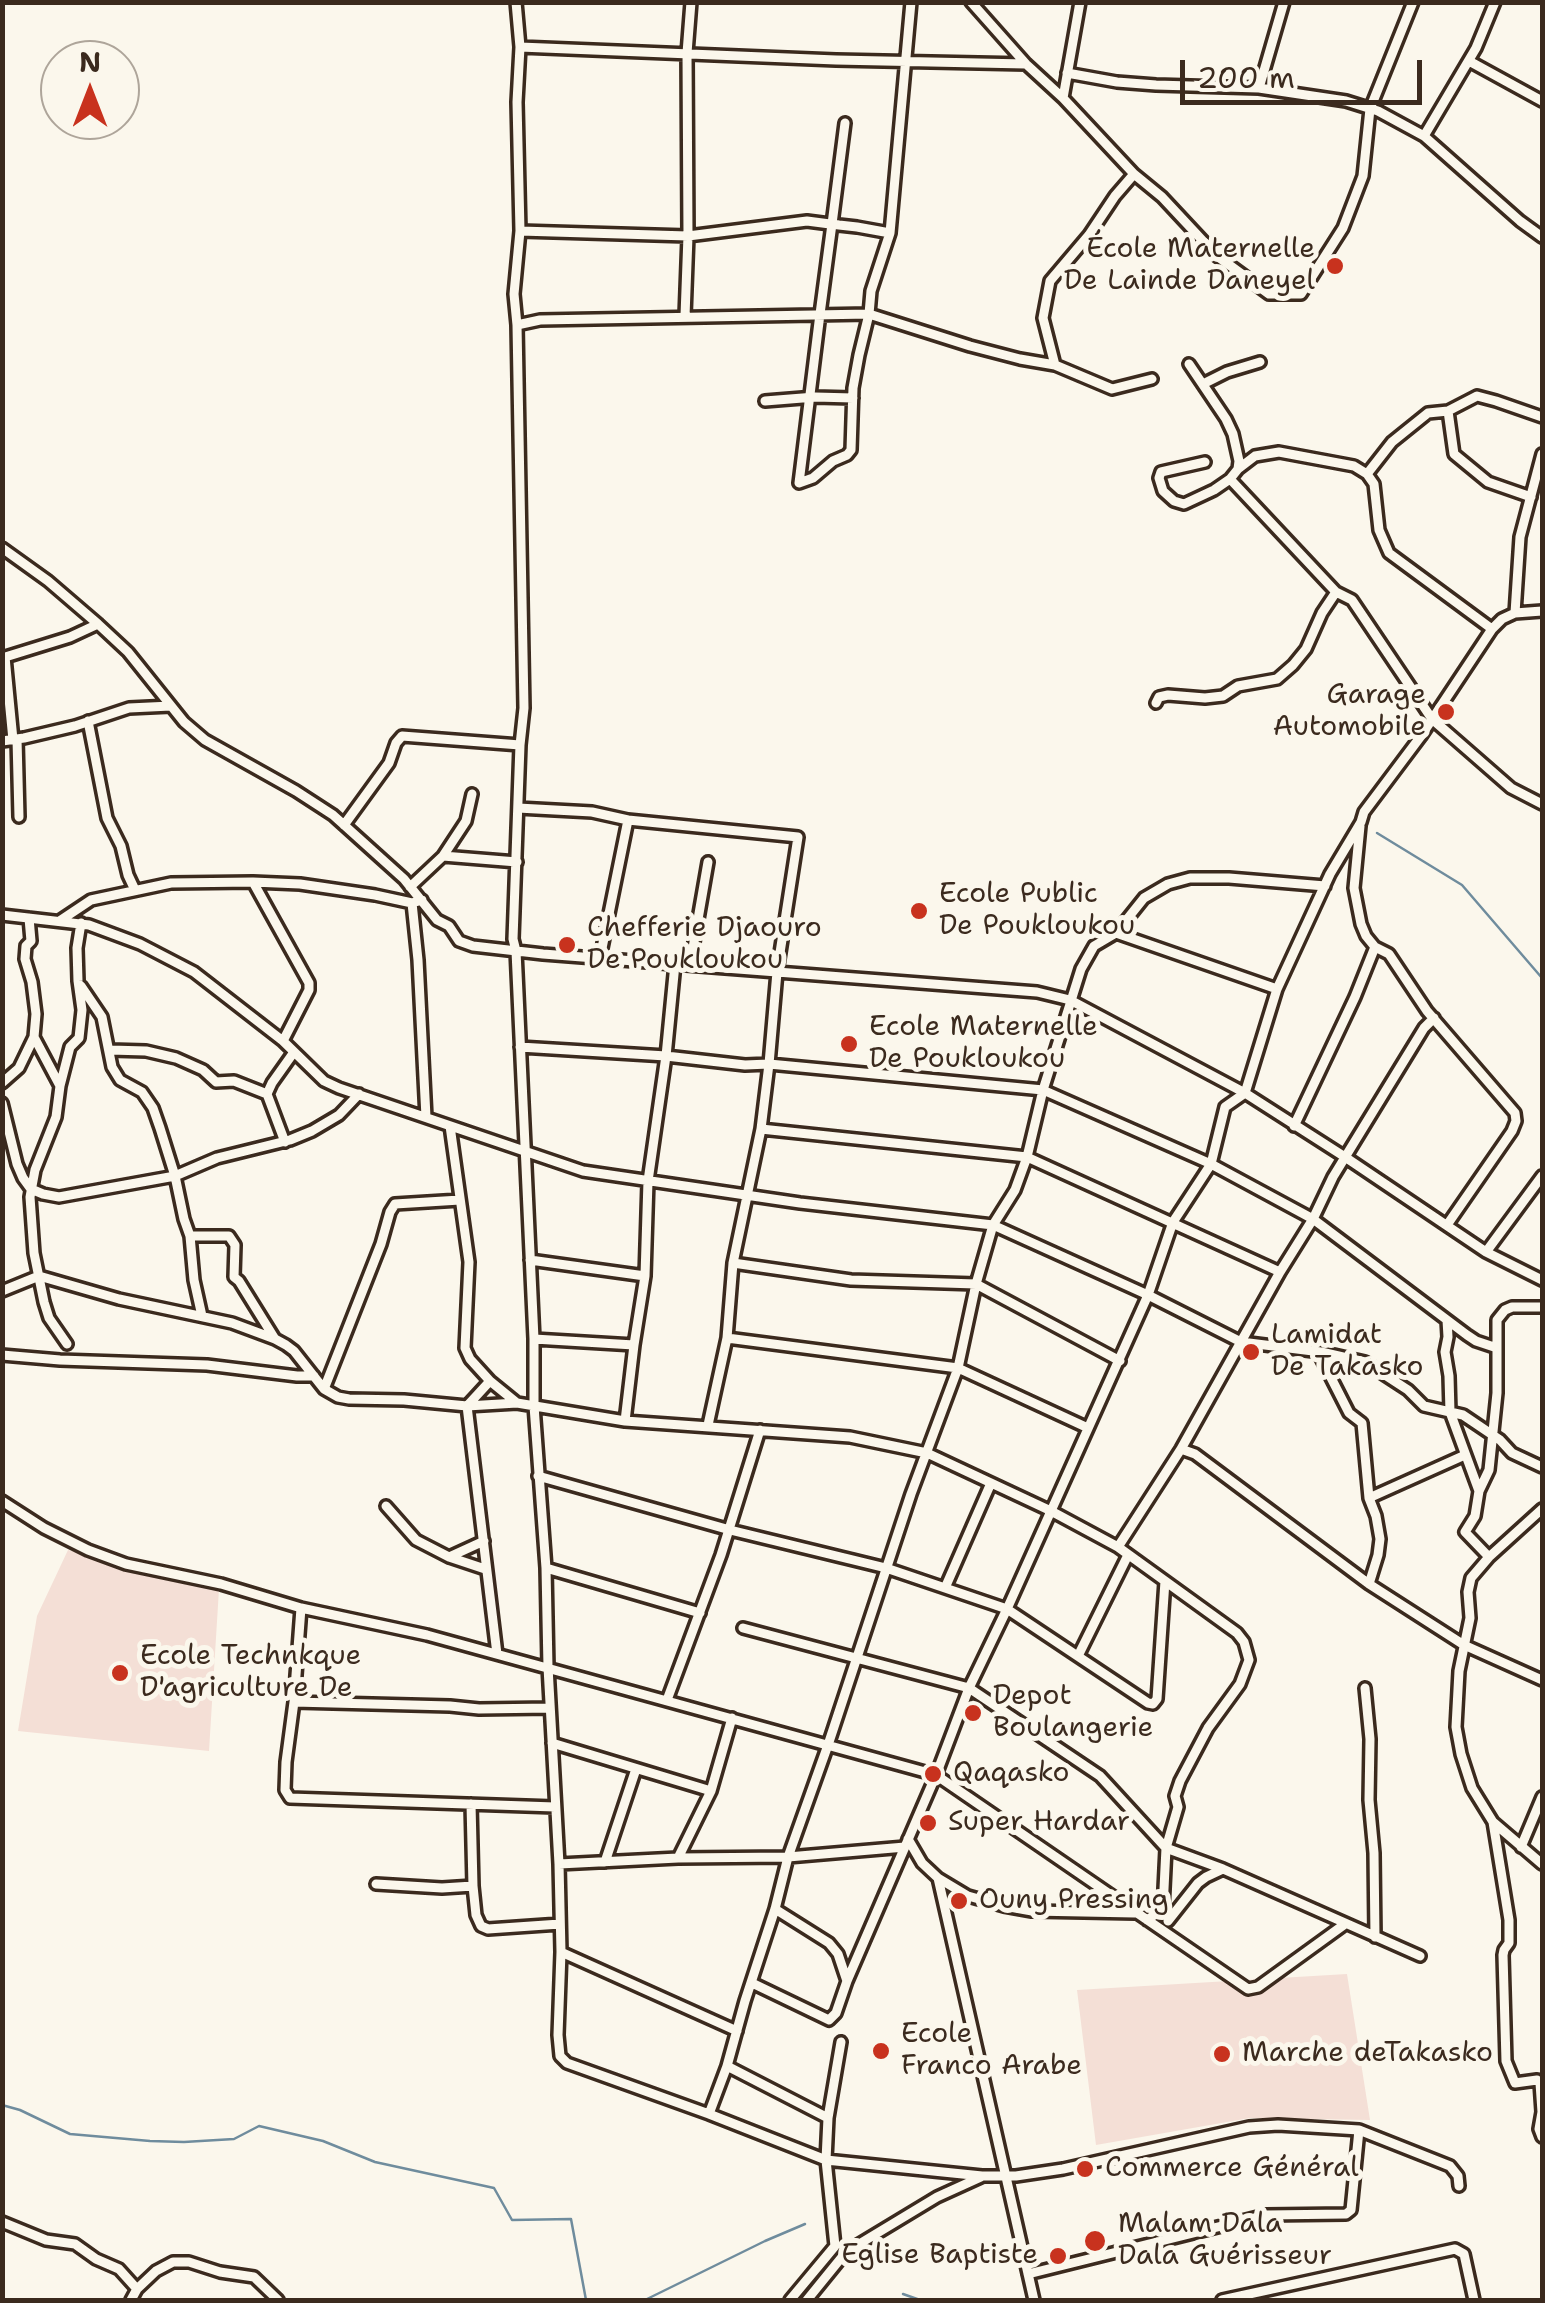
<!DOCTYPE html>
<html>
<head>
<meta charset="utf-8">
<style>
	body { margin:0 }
	#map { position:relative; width:1545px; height:2303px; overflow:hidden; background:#fbf7ec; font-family:"Shantell Sans",sans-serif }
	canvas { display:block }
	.frame { position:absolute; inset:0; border:5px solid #3b2a1e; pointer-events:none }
	.north { position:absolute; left:40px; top:40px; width:100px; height:100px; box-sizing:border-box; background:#fbf7ec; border:2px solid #aea59a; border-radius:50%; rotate:0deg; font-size:28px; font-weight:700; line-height:40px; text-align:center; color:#3b2a1e }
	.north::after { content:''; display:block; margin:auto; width:35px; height:45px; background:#c8321e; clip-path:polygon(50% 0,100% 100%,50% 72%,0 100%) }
	.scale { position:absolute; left:1180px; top:60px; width:242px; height:45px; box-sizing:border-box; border:5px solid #3b2a1e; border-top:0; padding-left:12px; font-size:30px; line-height:35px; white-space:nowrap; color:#3b2a1e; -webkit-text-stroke:8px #fbf7ec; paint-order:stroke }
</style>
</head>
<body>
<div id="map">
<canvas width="1545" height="2303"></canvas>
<div class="frame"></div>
<div class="north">N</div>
<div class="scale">200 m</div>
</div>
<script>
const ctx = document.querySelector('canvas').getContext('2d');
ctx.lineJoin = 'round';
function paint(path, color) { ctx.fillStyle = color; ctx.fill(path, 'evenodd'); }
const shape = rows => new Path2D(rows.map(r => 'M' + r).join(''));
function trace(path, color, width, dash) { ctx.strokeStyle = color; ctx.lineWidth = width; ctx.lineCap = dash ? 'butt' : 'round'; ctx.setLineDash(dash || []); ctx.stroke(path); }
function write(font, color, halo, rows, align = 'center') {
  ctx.font = font + ' "Shantell Sans",sans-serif'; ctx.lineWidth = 10; ctx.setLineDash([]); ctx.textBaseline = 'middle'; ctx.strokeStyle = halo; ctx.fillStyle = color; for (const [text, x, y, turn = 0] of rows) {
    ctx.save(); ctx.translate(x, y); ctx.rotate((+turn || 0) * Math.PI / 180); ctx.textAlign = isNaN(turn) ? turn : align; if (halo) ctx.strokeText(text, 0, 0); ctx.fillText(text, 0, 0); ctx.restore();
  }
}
const built = shape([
	[68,1550,219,1589,209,1751,18,1731,37,1616],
	[1347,1974,1370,2120,1250,2118,1096,2145,1077,1990]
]);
const stream = shape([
	[1377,833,1462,885,1542,978],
	[2,2105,20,2110,70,2134,150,2141,184,2142,234,2139,259,2126,323,2141,375,2162,494,2188,512,2220,571,2219,586,2300],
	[903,2294,920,2300],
	[645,2300,765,2241,805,2224]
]);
const street = shape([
	[516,2,520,47,517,102,520,231,688,236,807,221,830,224,832,224,839,225,857,227,890,233,871,291,869,314,859,355,853,388,851,450,847,455,833,461,813,478,799,483,820,314,832,224,845,123],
	[971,2,1026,64,1063,98,1134,174,1162,197,1217,256,1269,294,1301,294,1343,228,1363,176,1370,109,1413,2],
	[520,47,836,60,1026,64],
	[1469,61,1542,101],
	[1067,73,1117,82,1156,85,1259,88,1346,101,1378,111,1424,136,1520,221,1542,237],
	[1259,88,1284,2],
	[1063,98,1080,2],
	[1424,136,1476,48,1495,2],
	[520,231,514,294,517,325,540,320,869,314,970,346,1020,359,1055,365,1112,389,1152,379],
	[890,233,911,2],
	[685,316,688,236,687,53,691,2],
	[517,325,524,708,520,745],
	[1189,364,1226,419,1233,434,1239,461,1238,469,1230,479,1214,490,1184,504,1174,501,1163,491,1159,478,1161,472,1205,462],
	[1055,365,1043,318,1050,281,1089,235,1115,196,1134,174],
	[1203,384,1227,372,1260,362],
	[765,401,815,397,853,398],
	[1448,411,1454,454,1488,482,1531,497],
	[1238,469,1255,456,1279,452,1354,466,1367,474,1374,484,1379,530,1389,553,1492,629],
	[1367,474,1392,442,1428,413,1448,411,1477,396,1496,401,1542,417],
	[1230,479,1336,592,1352,600,1432,719,1511,788,1542,804],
	[2,548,48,581,98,624,128,652,184,722,205,740,296,791,333,815,404,879,437,920,449,926,459,941,473,946,543,954,1037,992,1070,1000,1245,1093,1345,1157,1486,1252,1542,1280],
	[1515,613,1520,537,1542,454],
	[5,657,13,740],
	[2,658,70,637,98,624],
	[1156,703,1159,697,1168,695,1205,698,1223,696,1238,686,1277,679,1293,665,1306,649,1322,613,1336,592],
	[88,721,107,818,121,846,128,875,135,890],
	[17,739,19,817],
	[2,741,24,738,75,726,129,708,171,706],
	[518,808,592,812,628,820,600,958],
	[628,820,798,837,777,972,769,1064,761,1129,733,1263,727,1338,708,1425],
	[344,825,389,763,396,743,402,736,520,745,513,939,516,951,534,1339,534,1406,546,1568,548,1667,559,1864,561,1952,558,2035,560,2056,567,2063,709,2114,826,2160,982,2176,1016,2176,1063,2169,1249,2127,1278,2125,1359,2130,1450,2166,1458,2176,1459,2186],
	[443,856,517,862],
	[253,882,309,983,309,990,283,1041],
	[410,887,443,856,466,821,472,794],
	[412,903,418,960,426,1117],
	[2,915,89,925,140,944,194,972,283,1041,324,1081,339,1088,583,1171,800,1203,993,1225,1148,1295,1241,1342,1321,1352,1365,1362,1408,1390,1424,1406,1463,1415,1500,1440,1512,1453,1542,1467],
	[61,920,91,900,171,883,253,882,300,884,375,895,412,903,422,900],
	[1116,933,1277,989],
	[1375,947,1389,954,1427,1011,1515,1113,1516,1121,1512,1131,1447,1225],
	[690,965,708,862],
	[81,986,102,1017,112,1067,120,1080,142,1092,153,1108,160,1128,175,1176,184,1219,190,1236,194,1280,202,1316],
	[34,1037,60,1086],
	[520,1047,666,1056,745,1065,769,1064,1043,1090,1211,1164,1313,1219,1467,1335,1476,1341,1497,1348],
	[110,1050,146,1051,176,1058,203,1070,216,1082,234,1081,267,1094],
	[2,1083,19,1068,34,1037,36,1014,32,982,25,959,26,946,31,941,29,918],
	[2,1103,17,1164,23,1178,31,1189,43,1194,59,1197,175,1176,217,1158,290,1140,312,1131,339,1115,359,1094],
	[450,1126,469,1262,465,1348,470,1359,490,1381,517,1403],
	[1294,1126,1355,997,1375,947,1366,936,1361,924,1354,888,1360,826],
	[761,1129,1027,1157,1280,1272],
	[285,1142,267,1094,272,1083,294,1052],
	[190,1236,229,1236,235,1245,234,1277,239,1281,275,1339],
	[1486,1252,1542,1176],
	[530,1260,645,1276],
	[733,1263,851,1280,976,1284,1120,1361],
	[2,1291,39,1276,119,1299,232,1323,275,1339,286,1345,294,1351,324,1389,338,1397,349,1399,404,1400,467,1406,517,1403,625,1421,850,1437,927,1453,1051,1511,1118,1547,1181,1449,1280,1272,1313,1219,1333,1177,1424,1028,1434,1018],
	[1447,1320,1448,1337,1445,1352,1449,1376,1450,1412,1479,1491],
	[727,1338,958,1368,1088,1428],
	[534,1339,634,1345],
	[67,1344,49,1318,44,1302,34,1253,30,1197,35,1170,56,1117,60,1086,70,1047,79,1038,82,1010,78,981,77,948,81,923],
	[1321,1352,1321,1358,1349,1413,1362,1423,1369,1498,1376,1516,1380,1539,1378,1555,1369,1584],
	[2,1355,60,1360,207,1365,297,1376,314,1376],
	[490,1381,467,1406,497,1654],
	[324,1389,381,1244,390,1212,395,1204,460,1200],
	[625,1421,634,1345,645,1276,648,1181,666,1056,675,964],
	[1181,1449,1195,1454,1369,1584,1464,1645,1542,1680],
	[538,1476,730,1530,886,1568,1007,1609,1148,1703,1153,1704,1157,1699,1165,1581],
	[1369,1498,1465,1455],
	[2,1501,44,1528,88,1550,126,1564,221,1584,301,1608,427,1635,936,1775,1248,1989,1258,1987,1345,1924],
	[386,1506,416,1540,449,1557,485,1569],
	[1542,1509,1489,1557,1471,1578,1468,1592,1470,1618,1459,1671,1456,1727,1461,1754,1472,1788,1493,1822,1542,1864],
	[1118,1547,1237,1633,1244,1642,1249,1660,1240,1684,1208,1728,1180,1781,1175,1796,1178,1807,1166,1848,1223,1869,1420,1956],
	[449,1557,484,1541],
	[1489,1557,1465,1532,1475,1516,1479,1491,1489,1470,1497,1393,1497,1320,1505,1310,1512,1307,1542,1307],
	[546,1568,700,1613],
	[945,1588,991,1483],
	[301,1608,294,1702,286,1762,285,1790,290,1798,555,1807],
	[743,1628,969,1688,1100,1776,1166,1848,1163,1909,1147,1920],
	[1078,1656,1128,1555],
	[1365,1688,1370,1739,1369,1800,1374,1853,1375,1937],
	[667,1700,721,1555,760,1430],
	[294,1702,450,1706,479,1709,550,1708],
	[552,1743,711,1791],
	[471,1804,473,1886,476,1915,481,1926,488,1929,560,1924],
	[1493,1822,1509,1920,1509,1943,1504,1950,1503,1955,1506,2061,1515,2083,1537,2080,1540,2083,1542,2112,1539,2129,1542,2137],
	[908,1839,922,1863,938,1878,968,1896,1004,1906,1032,1911,1135,1913],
	[1521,1847,1542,1797],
	[678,1858,711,1791,732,1718],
	[605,1862,636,1769],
	[559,1864,678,1858,788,1857,905,1847],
	[938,1878,1034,2300],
	[376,1884,442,1888,473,1886],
	[775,1909,829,1943,838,1954,847,1981],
	[1168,1921,1198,1883,1206,1877,1223,1869],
	[561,1952,737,2031],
	[752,1983,829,2020,836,2013,847,1981,936,1775,969,1688,1007,1609,1148,1295,1173,1222,1211,1164,1225,1107,1245,1093,1277,989,1330,874,1361,822,1364,812,1421,736,1492,629,1502,619,1515,613,1542,611],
	[709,2114,727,2066],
	[828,2118,727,2066,745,2001,775,1909,788,1857,828,1745,911,1494,958,1368,976,1284,993,1225,1015,1190,1027,1157,1043,1090,1081,969,1094,946,1116,933,1144,898,1168,884,1190,878,1229,878,1325,886],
	[2,2222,46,2240,75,2244,96,2259,119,2269,137,2289],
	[1028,2274,1266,2215,1346,2214,1351,2210,1359,2130],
	[131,2300,137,2289,156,2271,173,2262,189,2262,220,2272,254,2277,278,2300],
	[790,2300,835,2246,826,2160,828,2118,841,2042],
	[807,2300,846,2252,937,2197,981,2177],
	[1222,2300,1455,2249,1464,2254,1474,2300]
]);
const markers = [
	[1335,266,10,"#c8321e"],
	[1446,712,10,"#c8321e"],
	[919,911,10,"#c8321e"],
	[567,945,10,"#c8321e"],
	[849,1044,10,"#c8321e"],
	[1251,1352,10,"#c8321e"],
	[120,1673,10,"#c8321e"],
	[973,1713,10,"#c8321e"],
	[933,1774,10,"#c8321e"],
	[928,1823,10,"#c8321e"],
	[959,1901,10,"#c8321e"],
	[881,2051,10,"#c8321e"],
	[1222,2054,10,"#c8321e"],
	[1085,2169,10,"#c8321e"],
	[1095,2241,12,"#c8321e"],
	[1058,2256,10,"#c8321e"]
];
const poiNames = [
	["École Maternelle",1315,250,"right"],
	["De Lainde Daneyel",1315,282,"right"],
	["Garage",1426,696,"right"],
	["Automobile",1426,728,"right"],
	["Ecole Public",939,895],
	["De Poukloukou",939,927],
	["Chefferie Djaouro",587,929],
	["De Poukloukou",587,961],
	["Ecole Maternelle",869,1028],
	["De Poukloukou",869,1060],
	["Lamidat",1271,1336],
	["De Takasko",1271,1368],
	["Ecole Technkque",140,1657],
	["D'agriculture De",140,1689],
	["Depot",993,1697],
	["Boulangerie",993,1729],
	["Qaqasko",953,1774],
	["Super Hardar",948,1823],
	["Ouny Pressing",979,1901],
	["Ecole",901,2035],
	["Franco Arabe",901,2067],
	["Marche deTakasko",1242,2054],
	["Commerce Général",1105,2169],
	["Malam Dala",1118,2225],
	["Dala Guérisseur",1118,2257],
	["Eglise Baptiste",1038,2256,"right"]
];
paint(built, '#f4dfd6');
trace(stream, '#6f8c9d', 2.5);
trace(street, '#3b2a1e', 16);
trace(street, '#fbf7ec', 9);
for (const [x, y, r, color] of markers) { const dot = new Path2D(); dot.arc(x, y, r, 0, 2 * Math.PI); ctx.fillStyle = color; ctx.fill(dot); trace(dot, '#fbf7ec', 4); }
write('28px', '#3b2a1e', '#fbf7ec', poiNames, 'left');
</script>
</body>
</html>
